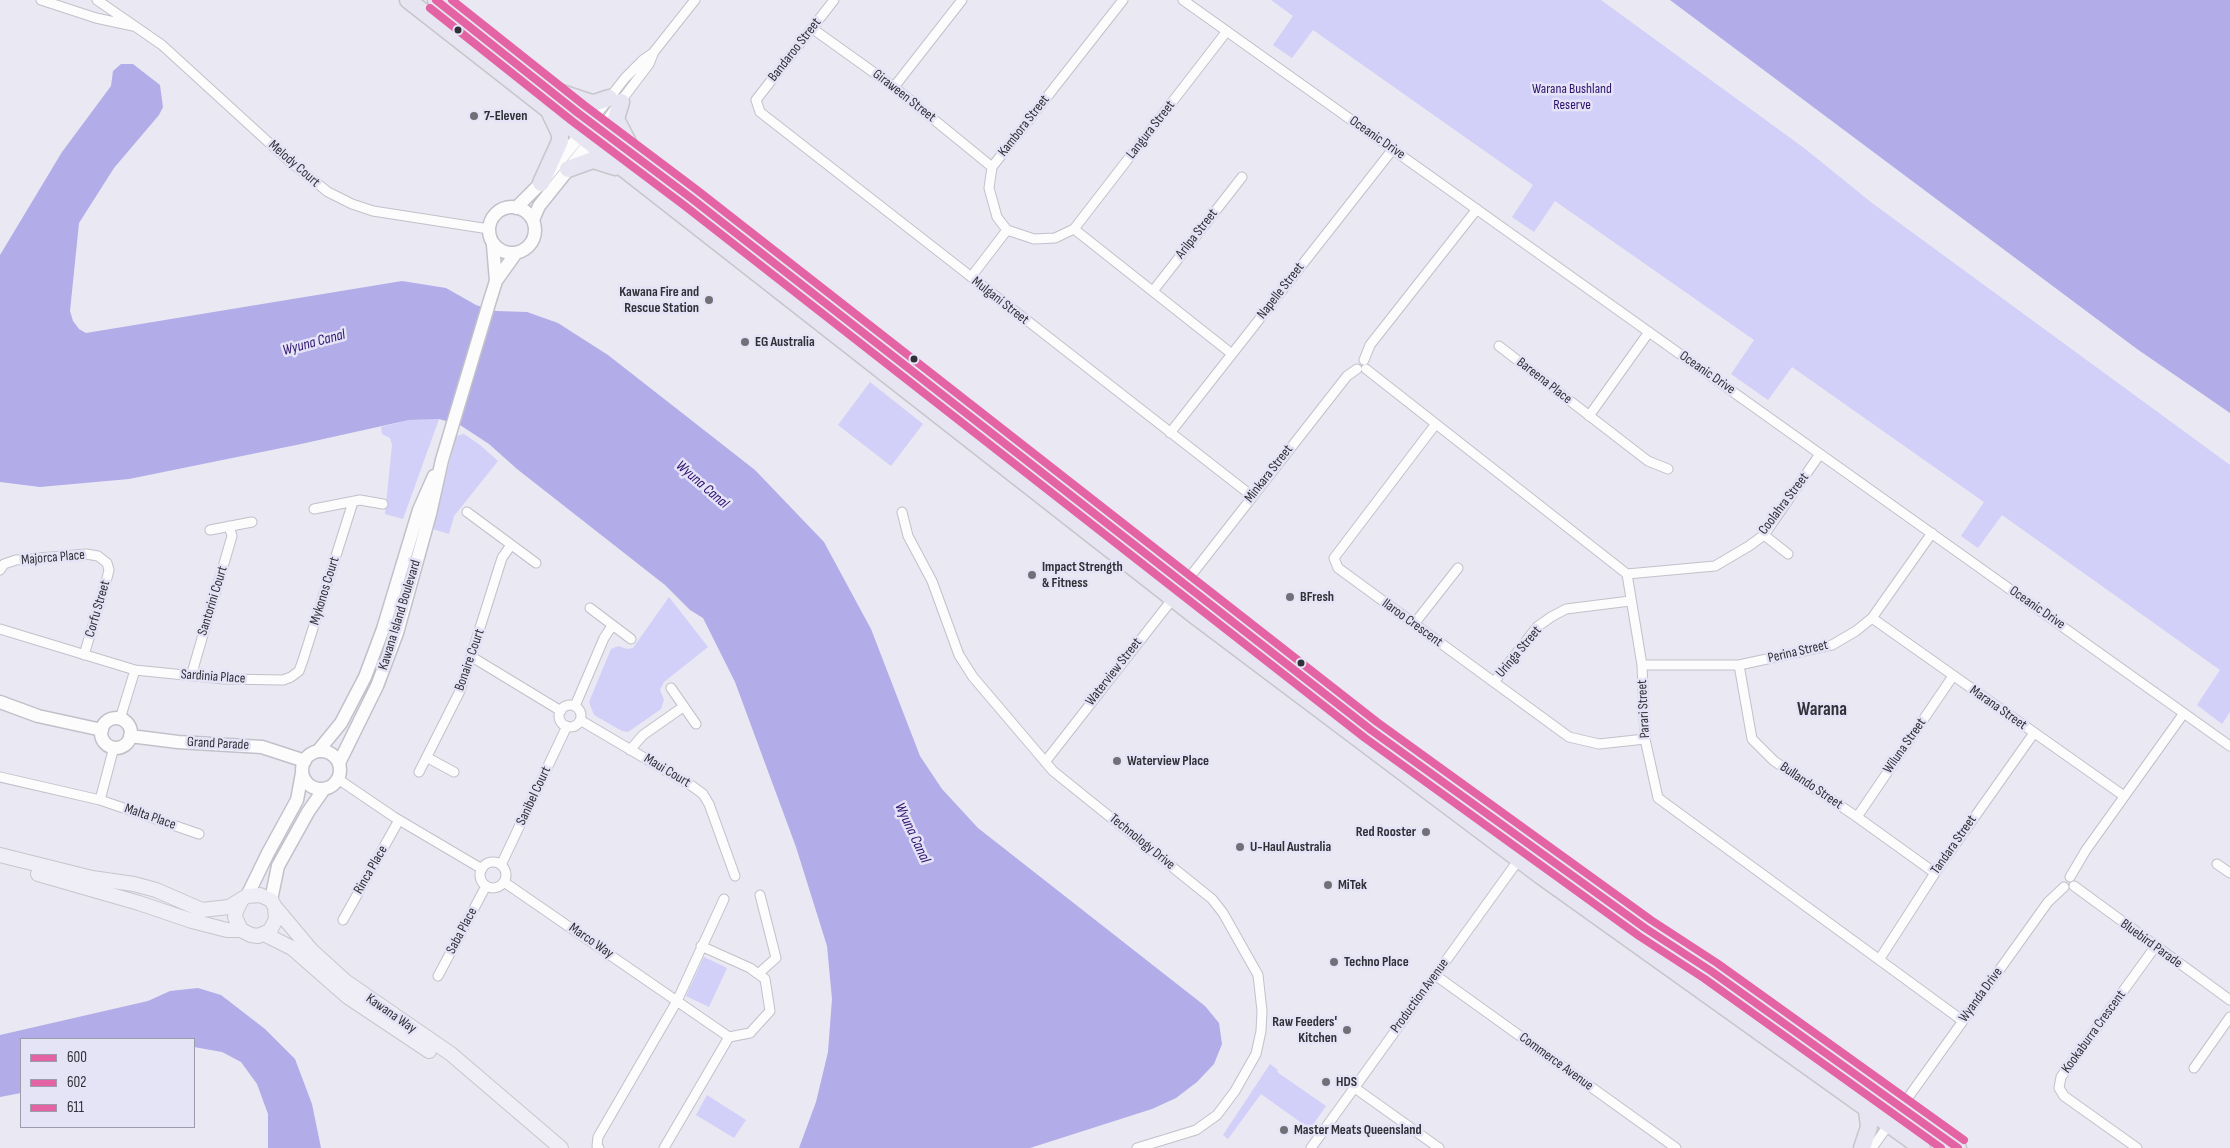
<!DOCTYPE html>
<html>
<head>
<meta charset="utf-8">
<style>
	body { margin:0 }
	#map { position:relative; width:2230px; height:1148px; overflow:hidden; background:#e9e8f3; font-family:"Sofia Sans Condensed",sans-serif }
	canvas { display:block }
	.legend { position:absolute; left:20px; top:1038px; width:175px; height:90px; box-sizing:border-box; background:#e5e4f7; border:1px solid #9d9caa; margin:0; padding:6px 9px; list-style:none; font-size:15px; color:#313037 }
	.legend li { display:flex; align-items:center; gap:10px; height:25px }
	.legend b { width:25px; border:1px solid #9d9caa }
</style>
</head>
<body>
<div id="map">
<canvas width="2230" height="1148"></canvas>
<ul class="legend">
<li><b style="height:6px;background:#e463a4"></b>600</li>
<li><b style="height:6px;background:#e463a4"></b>602</li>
<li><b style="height:6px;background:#e463a4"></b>611</li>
</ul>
</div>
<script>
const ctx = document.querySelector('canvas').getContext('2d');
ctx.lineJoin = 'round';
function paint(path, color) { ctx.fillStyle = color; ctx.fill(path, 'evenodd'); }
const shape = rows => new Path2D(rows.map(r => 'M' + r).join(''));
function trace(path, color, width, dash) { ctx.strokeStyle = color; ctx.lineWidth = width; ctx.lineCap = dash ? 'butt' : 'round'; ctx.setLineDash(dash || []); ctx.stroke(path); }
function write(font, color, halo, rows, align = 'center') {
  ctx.font = font + ' "Sofia Sans Condensed",sans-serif'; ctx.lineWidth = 5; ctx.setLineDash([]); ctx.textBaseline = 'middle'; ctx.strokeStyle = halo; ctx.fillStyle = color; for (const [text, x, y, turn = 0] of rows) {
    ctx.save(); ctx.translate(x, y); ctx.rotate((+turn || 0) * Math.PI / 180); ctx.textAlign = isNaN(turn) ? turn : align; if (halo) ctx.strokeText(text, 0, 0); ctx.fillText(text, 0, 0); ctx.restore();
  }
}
const green = shape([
	[1271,0,1601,0,1804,148,1872,203,2230,465,2230,712,2222,724,2197,705,2220,670,2002,515,1978,548,1961,536,1984,502,1792,367,1768,400,1731,374,1754,340,1555,201,1534,232,1512,217,1533,185,1313,30,1292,58,1273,45,1293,16],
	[870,382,923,424,891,466,838,425],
	[439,419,403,519,385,514,392,445,390,438,382,434,381,427,409,420],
	[464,434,480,445,498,461,454,516,449,534,433,529,456,436],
	[669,597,708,647,664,682,660,690,664,700,661,709,628,732,622,731,594,715,589,702,611,649,618,646,627,649,633,648],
	[704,957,727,968,709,1007,686,996],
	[1270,1064,1278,1070,1277,1072,1326,1106,1310,1129,1261,1094,1228,1139,1223,1135],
	[707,1095,746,1120,734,1138,696,1115]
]);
const water = shape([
	[1670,0,2230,0,2230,413,2137,349],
	[121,64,133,64,160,85,163,107,159,115,114,168,79,223,70,311,73,321,79,329,86,333,402,281,446,288,476,305,496,311,527,312,558,323,608,355,755,470,824,542,871,629,920,756,942,789,978,828,1205,1006,1219,1023,1222,1044,1214,1064,1197,1082,1176,1098,1152,1109,1030,1148,799,1148,816,1102,828,1052,832,999,827,946,796,847,735,682,703,618,690,610,665,585,517,469,489,444,460,425,439,419,409,420,301,444,129,479,40,487,0,482,0,255,62,152,111,86,113,71],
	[198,988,221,995,265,1029,295,1059,312,1104,321,1148,268,1148,268,1114,257,1084,241,1062,222,1052,194,1047,194,1039,21,1039,21,1093,0,1097,0,1035,148,1001,170,991]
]);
const street = shape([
	[41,0,96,18,133,26],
	[97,0,162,45,289,161,328,192,352,204,373,211,489,229],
	[834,0,756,100,760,112,1252,496],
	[1123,0,992,167,989,188,997,217,1007,230,1034,239,1055,238,1074,229,1227,31],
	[1183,0,2230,746],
	[813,29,894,87,992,167],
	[894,87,962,0],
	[590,123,625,78,643,60,653,53,695,0],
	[599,130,649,64,653,54],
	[1074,229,1232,354],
	[971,277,1007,230],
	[1153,291,1242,177],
	[1499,346,1648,461,1668,469],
	[1364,360,1370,345,1477,209],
	[1366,369,1627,574,1642,665,1645,739,1658,798,1963,1021],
	[1589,416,1649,332],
	[1435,425,1334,558,1338,568,1569,737,1599,744,1645,739],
	[1170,433,1393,149],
	[314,509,360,500,383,504],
	[467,512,536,563],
	[902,512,908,536,932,581,959,655,973,677,1053,771,1212,899,1223,913,1258,975,1262,1011,1261,1031,1256,1054,1235,1091,1217,1115,1196,1130,1137,1148],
	[210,530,252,522],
	[1764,535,1788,554],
	[0,570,4,564,16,560,86,554,98,556,107,563,109,570,107,578,84,655],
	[1627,574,1715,566,1749,546,1764,535,1820,454],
	[590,608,631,639],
	[1872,618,2124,796],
	[1414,624,1458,568],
	[0,629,135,670,120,719],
	[472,657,561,711],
	[1642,665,1739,665,1832,645,1856,631,1872,618,1932,533],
	[1739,665,1752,739,1774,761,1857,817,1935,873],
	[135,670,224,679,283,680,291,677,299,671,303,660,353,502],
	[191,676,232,536,229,526],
	[1494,682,1537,627,1551,617,1566,609,1630,601],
	[671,688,696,724],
	'559 716a11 11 0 1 1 22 0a11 11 0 1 1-22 0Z',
	[575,706,604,638,612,626],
	[580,720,692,786,703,794,709,804,735,876],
	[630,750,643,735,683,707],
	[428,758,454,772],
	[1045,762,1347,376,1357,369],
	[419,772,460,691,502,558,511,545],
	[0,777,100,800,199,834],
	[338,779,394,817,482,869],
	[100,800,114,747],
	[1857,817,1953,676],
	'480 875a13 13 0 1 1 26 0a13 13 0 1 1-26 0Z',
	[2217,864,2230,873],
	[501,865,567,726],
	[2070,877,2086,850,2184,713],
	[504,882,729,1037,750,1033,770,1011,765,979,750,968,701,946],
	[2074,886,2230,1000],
	[343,920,399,820],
	[1879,960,1935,873,2034,733],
	[758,974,776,958,760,895],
	[1435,975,1676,1148],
	[438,976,486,886],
	[2194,1068,2230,1017],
	[1355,1088,1439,1148],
	[599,1148,597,1146,598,1137,677,1001,724,899],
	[664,1148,729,1037],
	[1311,1148,1530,844],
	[1872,1148,2048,902,2064,887],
	[2137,1148,2064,1096,2059,1088,2061,1077,2155,947]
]);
const secondary = shape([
	'489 230a23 23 0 1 1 46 0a23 23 0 1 1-46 0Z',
	[516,208,541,183,585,129],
	[533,220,539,206,595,136],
	[493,245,496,281],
	[0,702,38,716,102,730],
	'101 733a15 15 0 1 1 30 0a15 15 0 1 1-30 0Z',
	[130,736,178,742,262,747,305,761],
	[318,751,341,723,365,677,383,629,419,510,434,476],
	'302 770a19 19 0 1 1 38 0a19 19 0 1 1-38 0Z',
	[339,763,377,686,397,633,430,514,442,460,490,300,496,281,516,253],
	[247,896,268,853,297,800,302,773],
	[271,900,278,866,308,812,324,789]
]);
const primary = shape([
	[0,855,92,878,134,884,156,890,202,910,229,907,247,896,260,895,271,900,275,907,276,919,270,931,258,936,251,935,241,930,235,917,236,911,241,901],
	[38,874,139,903,192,921,227,930,241,930],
	[275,907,311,950,345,981,451,1054,561,1148],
	[264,934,292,948,348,997,429,1051]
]);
const highway = shape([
	[408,0,1194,615,1541,876,1922,1148],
	[436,0,578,113,691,198,1371,730,1645,928,1711,971,1958,1148],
	[556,91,589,102,594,103,609,98],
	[621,102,616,119,634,154],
	[568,169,593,160,615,167],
	[541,183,560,141,560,134,550,113],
	[1862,1148,1869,1127,1867,1110]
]);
const bus1 = shape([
	[436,0,578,113,691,198,1371,730,1645,928,1711,971,1958,1148]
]);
const bus2 = shape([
	[430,8,572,121,685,206,1365,738,1639,936,1705,979,1941,1148]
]);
const bus3 = shape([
	[452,0,584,105,697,190,1377,722,1651,920,1717,963,1964,1140]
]);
const markers = [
	[458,30,4.5,"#313037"],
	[474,116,5,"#717079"],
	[709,300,5,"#717079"],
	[745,342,5,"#717079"],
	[914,359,4.5,"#313037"],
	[1032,575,5,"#717079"],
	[1290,597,5,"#717079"],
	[1301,663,4.5,"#313037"],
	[1117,761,5,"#717079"],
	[1426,832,5,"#717079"],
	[1240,847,5,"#717079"],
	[1328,885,5,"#717079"],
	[1334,962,5,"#717079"],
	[1347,1030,5,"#717079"],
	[1326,1082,5,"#717079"],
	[1284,1130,5,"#717079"]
];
const streetNames = [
	["Bandaroo Street",795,50,-52],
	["Giraween Street",904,96,38],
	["Kambora Street",1024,126,-52],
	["Langura Street",1151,130,-52],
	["Oceanic Drive",1377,138,35],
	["Melody Court",294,164,41],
	["Arilpa Street",1197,234,-52],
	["Napelle Street",1281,291,-52],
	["Mulgani Street",1000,301,38],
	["Oceanic Drive",1707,373,35],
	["Bareena Place",1544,381,38],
	["Minkara Street",1269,474,-52],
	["Coolahra Street",1784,504,-53],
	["Majorca Place",53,558,-5],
	["Mykonos Court",325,591,-73],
	["Santorini Court",213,601,-73],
	["Oceanic Drive",2037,608,35],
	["Corfu Street",98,609,-74],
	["Kawana Island Boulevard",400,615,-73],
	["Ilaroo Crescent",1412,623,36],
	["Uringa Street",1519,652,-50],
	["Perina Street",1798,652,-13],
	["Bonaire Court",470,660,-71],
	["Waterview Street",1114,672,-52],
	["Sardinia Place",213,677,4],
	["Marana Street",1998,708,35],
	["Parari Street",1644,709,-93],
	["Grand Parade",218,744,3],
	["Wiluna Street",1905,746,-55],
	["Maui Court",667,771,31],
	["Bullando Street",1811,786,34],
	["Sanibel Court",534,796,-65],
	["Malta Place",150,817,19],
	["Technology Drive",1142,842,39],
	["Tandara Street",1954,845,-55],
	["Rinca Place",371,870,-60],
	["Saba Place",462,931,-62],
	["Marco Way",591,941,35],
	["Bluebird Parade",2151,944,36],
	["Wyanda Drive",1981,995,-54],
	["Production Avenue",1420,996,-54],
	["Kawana Way",391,1014,35],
	["Kookaburra Crescent",2094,1032,-54],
	["Commerce Avenue",1556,1062,36]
];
const parkNames = [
	["Warana Bushland",1572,89],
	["Reserve",1572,105]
];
const poiNames = [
	["7-Eleven",484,116],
	["Kawana Fire and",699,292,"right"],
	["Rescue Station",699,308,"right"],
	["EG Australia",755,342],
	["Impact Strength",1042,567],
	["& Fitness",1042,583],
	["BFresh",1300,597],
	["Waterview Place",1127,761],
	["Red Rooster",1416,832,"right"],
	["U-Haul Australia",1250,847],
	["MiTek",1338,885],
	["Techno Place",1344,962],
	["Raw Feeders'",1337,1022,"right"],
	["Kitchen",1337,1038,"right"],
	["HDS",1336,1082],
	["Master Meats Queensland",1294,1130]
];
const waterNames = [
	["Wyuna Canal",314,343,-15],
	["Wyuna Canal",702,485,41],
	["Wyuna Canal",912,833,65]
];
const districtNames = [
	["Warana",1822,710]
];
paint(green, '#d2cff8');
paint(water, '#b2ace8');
trace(street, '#c1c1c9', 11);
trace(secondary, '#c1c1c9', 15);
trace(primary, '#c6c6cb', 16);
trace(highway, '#c6c6cb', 19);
trace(street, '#fcfcfd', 9);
trace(secondary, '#fcfcfd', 12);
trace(primary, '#efeef6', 14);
trace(highway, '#e6e5f1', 16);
trace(bus1, '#e463a4', 8);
trace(bus2, '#e463a4', 8);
trace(bus3, '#e463a4', 8);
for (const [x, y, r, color] of markers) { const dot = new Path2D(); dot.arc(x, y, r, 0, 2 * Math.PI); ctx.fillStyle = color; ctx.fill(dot); trace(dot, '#e5e4f7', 2); }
write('14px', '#313037', '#e5e4f7', streetNames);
write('14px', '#2d106d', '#e5e4f7', parkNames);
write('bold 14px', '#313037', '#e5e4f7', poiNames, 'left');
write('italic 15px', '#2d106d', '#e5e4f7', waterNames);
write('bold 19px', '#313037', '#e5e4f7', districtNames);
</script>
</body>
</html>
